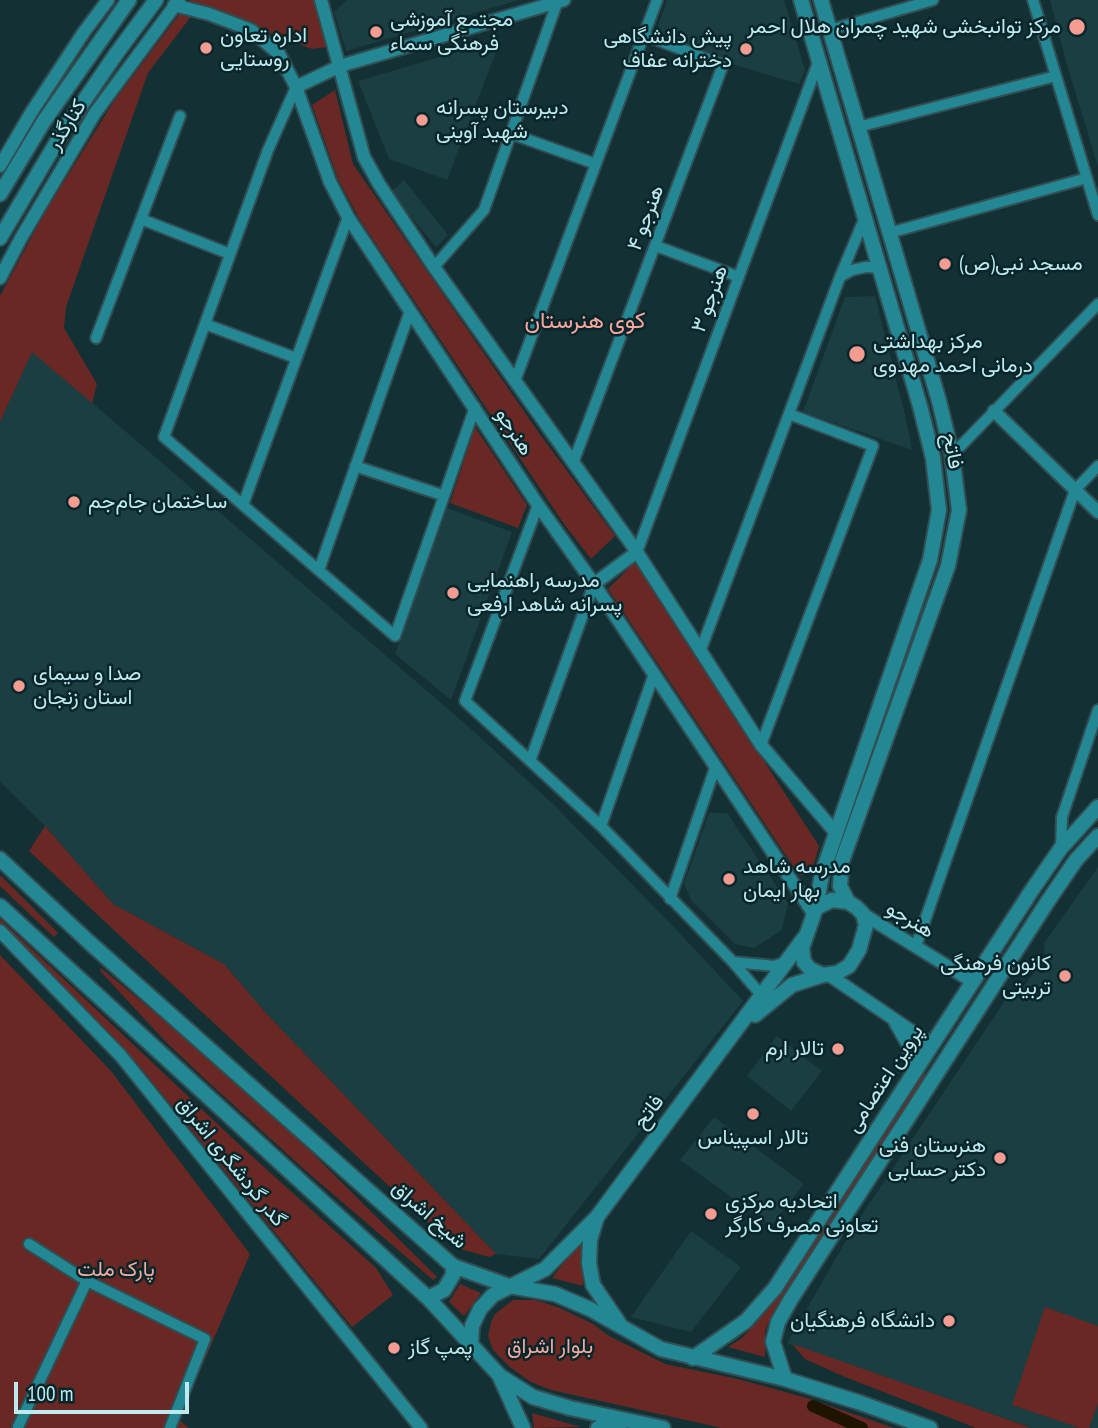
<!DOCTYPE html>
<html>
<head>
<meta charset="utf-8">
<style>
	body { margin:0 }
	#map { position:relative; width:1098px; height:1428px; overflow:hidden; background:#133034; font-family:"PT Sans Narrow",sans-serif }
	canvas { display:block }
	.scale { position:absolute; left:14px; top:1382px; width:175px; height:32px; box-sizing:border-box; border:4px solid #bee9ef; border-top:0; padding-left:9px; font-size:21px; line-height:24px; white-space:nowrap; color:#bee9ef; -webkit-text-stroke:5px #08262a; paint-order:stroke }
</style>
</head>
<body>
<div id="map">
<canvas width="1098" height="1428"></canvas>
<div class="scale">100 m</div>
</div>
<script>
const ctx = document.querySelector('canvas').getContext('2d');
ctx.lineJoin = 'round';
function paint(path, color) { ctx.fillStyle = color; ctx.fill(path, 'evenodd'); }
const shape = rows => new Path2D(rows.map(r => 'M' + r).join(''));
function trace(path, color, width, dash) { ctx.strokeStyle = color; ctx.lineWidth = width; ctx.lineCap = dash ? 'butt' : 'round'; ctx.setLineDash(dash || []); ctx.stroke(path); }
function write(font, color, halo, rows, align = 'center') {
  ctx.font = font + ' "PT Sans Narrow",Vazirmatn,sans-serif'; ctx.lineWidth = 5; ctx.setLineDash([]); ctx.textBaseline = 'middle'; ctx.strokeStyle = halo; ctx.fillStyle = color; for (const [text, x, y, turn = 0] of rows) {
    ctx.save(); ctx.translate(x, y); ctx.rotate((+turn || 0) * Math.PI / 180); ctx.textAlign = isNaN(turn) ? turn : align; if (halo) ctx.strokeText(text, 0, 0); ctx.fillText(text, 0, 0); ctx.restore();
  }
}
const built = shape([
	[347,0,519,0,346,51,334,12],
	[667,0,784,0,805,70,799,84,732,64,655,34],
	[1050,0,1098,0,1098,167,1067,65],
	[501,39,447,180,389,159,358,81],
	[404,180,448,235,436,247,391,192],
	[875,296,906,419,912,450,803,412,845,297],
	[32,351,462,721,552,803,671,924,743,1001,539,1259,496,1254,265,1012,224,964,113,904,45,826,0,782,0,422],
	[447,508,512,532,451,700,395,654],
	[709,813,727,813,788,903,782,930,754,948,735,944,691,900,684,884],
	[1098,867,1098,1428,1033,1428,787,1343,855,1225,1008,996,1017,995,1045,958,1044,943],
	[777,1036,822,1071,791,1111,747,1076],
	[714,1117,804,1184,771,1226,680,1160],
	[691,1231,741,1267,691,1332,631,1317]
]);
const green = shape([
	[190,0,314,0,327,47,312,49,199,6,148,73,66,307,64,328,97,384,92,403,32,352,0,422,0,296,45,212,114,101],
	[335,90,353,164,539,433,615,536,591,559,564,524,360,220,338,179,312,105],
	[475,427,527,505,518,528,450,503],
	[635,562,819,846,812,871,806,876,799,875,608,589],
	[45,826,113,904,224,964,265,1012,496,1254,489,1257,460,1249,449,1242,29,851],
	[0,875,58,933,54,937,0,886],
	[0,919,244,1149,376,1268,393,1295,352,1327,141,1068,0,924],
	[0,955,111,1071,250,1254,179,1420,189,1428,0,1428],
	[101,968,198,1048,303,1144,437,1277,433,1280,306,1171,206,1080,165,1041,100,971],
	[923,1073,929,1078,772,1315,765,1331,765,1357,728,1347,742,1338,773,1304],
	[586,1233,587,1235,582,1264,583,1286,552,1278],
	[460,1284,481,1293,464,1316,449,1302],
	[513,1300,536,1300,560,1308,593,1324,609,1336,665,1364,738,1379,807,1398,894,1428,722,1428,551,1390,531,1382,511,1368,493,1350,488,1336,491,1322,495,1314],
	[1045,1307,1098,1326,1098,1403,1089,1428,1080,1428,1012,1405],
	[792,1344,1032,1428,976,1428,845,1377,805,1359],
	[532,1413,581,1427,534,1428]
]);
const canal = shape([
	[813,1406,862,1428]
]);
const minor = shape([
	[1033,0,1098,215],
	[830,30,933,0],
	[296,87,268,150,164,437,395,636,475,407],
	[858,127,1056,76],
	[512,134,596,164],
	[141,219,230,254],
	[889,233,1087,178],
	[656,246,739,277],
	[434,267,484,210,558,0],
	[840,277,852,270,866,267,880,268],
	[205,324,296,358],
	[96,338,180,116],
	[515,381,657,0],
	[952,455,1098,304],
	[573,463,723,65,644,35],
	[355,466,442,495],
	[243,505,348,217],
	[538,505,465,701,601,826,733,962,762,996],
	[637,552,819,60],
	[319,570,410,311],
	[700,652,840,277,865,217],
	[761,745,873,446,789,414],
	[530,761,594,584],
	[601,826,654,674],
	[1061,848,1062,817,1098,710],
	[670,899,715,768],
	[916,946,1075,490,1098,466],
	[733,962,775,966,785,962],
	[29,1244,87,1281],
	[18,1427,87,1281,205,1339,170,1428]
]);
const tertiary = shape([
	[321,0,364,157,379,184,434,267,637,552,761,745,836,833],
	[174,5,209,14,251,30,279,54,296,87,330,182,348,217,538,505,594,584,813,913],
	[296,87,340,66,564,0],
	[0,166,31,113,84,32,108,0],
	[0,278,21,238,95,113,179,0],
	[994,411,1098,512],
	[594,584,637,552],
	[863,914,973,982],
	[0,931,121,1056,421,1428],
	[829,975,932,1045],
	[895,1022,907,1043,912,1058,913,1074]
]);
const secondary = shape([
	[801,0,920,406,933,458,939,510,930,560,822,874,816,908],
	[821,0,939,401,952,455,959,510,948,566,842,861,840,886,848,902],
	[0,194,44,121,129,0],
	[0,238,62,133,116,54,156,0],
	[0,859,90,943,453,1266,509,1286,555,1294,590,1309,661,1349,785,1379,858,1402,930,1428],
	[832,900,848,902,856,907,863,914,866,925,859,950,849,966,837,973,823,975,810,969,804,962,802,948,816,908,832,900],
	[0,906,428,1298,500,1376,533,1397,570,1408,663,1428],
	[755,1015,792,985,823,975],
	[597,1217,804,938],
	[428,1298,444,1290,453,1275,453,1266],
	[471,1344,472,1326,480,1309,493,1295,545,1269,597,1217,590,1240,589,1263,593,1285,619,1323],
	[693,1358,746,1321,775,1288,1032,890,1061,848,1098,807],
	[500,1377,523,1428],
	[785,1379,773,1342,778,1322,791,1299,1048,901,1076,860,1098,836],
	[598,1428,624,1421]
]);
const markers = [
	[1077,27,9,"#f59c92"],
	[376,32,7,"#f59c92"],
	[206,48,7,"#f59c92"],
	[746,49,7,"#f59c92"],
	[422,120,7,"#f59c92"],
	[945,264,7,"#f59c92"],
	[857,354,9,"#f59c92"],
	[74,502,7,"#f59c92"],
	[453,593,7,"#f59c92"],
	[19,686,7,"#f59c92"],
	[729,879,7,"#f59c92"],
	[1065,976,7,"#f59c92"],
	[838,1049,7,"#f59c92"],
	[753,1114,7,"#f59c92"],
	[1000,1158,7,"#f59c92"],
	[711,1214,7,"#f59c92"],
	[949,1321,7,"#f59c92"],
	[394,1348,7,"#f59c92"]
];
const poiNames = [
	["مجتمع آموزشی",390,20],
	["فرهنگی سماء",390,44],
	["مرکز توانبخشی شهید چمران هلال احمر",1061,27,"right"],
	["اداره تعاون",220,36],
	["روستایی",220,60],
	["پیش دانشگاهی",732,37,"right"],
	["دخترانه عفاف",732,61,"right"],
	["دبیرستان پسرانه",436,108],
	["شهید آوینی",436,132],
	["مسجد نبی(ص)",959,264],
	["مرکز بهداشتی",873,342],
	["درمانی احمد مهدوی",873,366],
	["ساختمان جام‌جم",88,502],
	["مدرسه راهنمایی",467,581],
	["پسرانه شاهد ارفعی",467,605],
	["صدا و سیمای",33,674],
	["استان زنجان",33,698],
	["مدرسه شاهد",743,867],
	["بهار ایمان",743,891],
	["کانون فرهنگی",1051,964,"right"],
	["تربیتی",1051,988,"right"],
	["تالار ارم",824,1049,"right"],
	["تالار اسپیناس",753,1138,"center"],
	["هنرستان فنی",986,1146,"right"],
	["دکتر حسابی",986,1170,"right"],
	["اتحادیه مرکزی",725,1202],
	["تعاونی مصرف کارگر",725,1226],
	["دانشگاه فرهنگیان",935,1321,"right"],
	["پمپ گاز",408,1348]
];
const streetNames = [
	["کنارگذر",67,125,-58],
	["هنرجو ۴",646,218,-69],
	["هنرجو ۳",710,299,-70],
	["هنرجو",514,432,57],
	["فاتح",952,451,79],
	["هنرجو",910,920,31],
	["پروین اعتصامی",885,1079,-57],
	["فاتح",649,1112,-53],
	["گدر گردشگری اشراق",231,1162,51],
	["شیخ اشراق",429,1215,41]
];
const parkNames = [
	["پارک ملت",116,1270],
	["بلوار اشراق",550,1347]
];
const neighbourhoodNames = [
	["کوی هنرستان",585,321]
];
paint(built, '#1b3e42');
paint(green, '#692823');
trace(canal, '#1e1400', 12);
trace(minor, '#314e53', 14);
trace(tertiary, '#314e53', 16);
trace(secondary, '#314e53', 18);
trace(minor, '#238894', 10);
trace(tertiary, '#238894', 12);
trace(secondary, '#238894', 14);
for (const [x, y, r, color] of markers) { const dot = new Path2D(); dot.arc(x, y, r, 0, 2 * Math.PI); ctx.fillStyle = color; ctx.fill(dot); trace(dot, '#08262a', 2.5); }
write('21px', '#bee9ef', '#08262a', poiNames, 'left');
write('21px', '#bee9ef', '#08262a', streetNames);
write('21px', '#f1aaa1', '#08262a', parkNames);
write('23px', '#faa79d', '#08262a', neighbourhoodNames);
</script>
</body>
</html>
